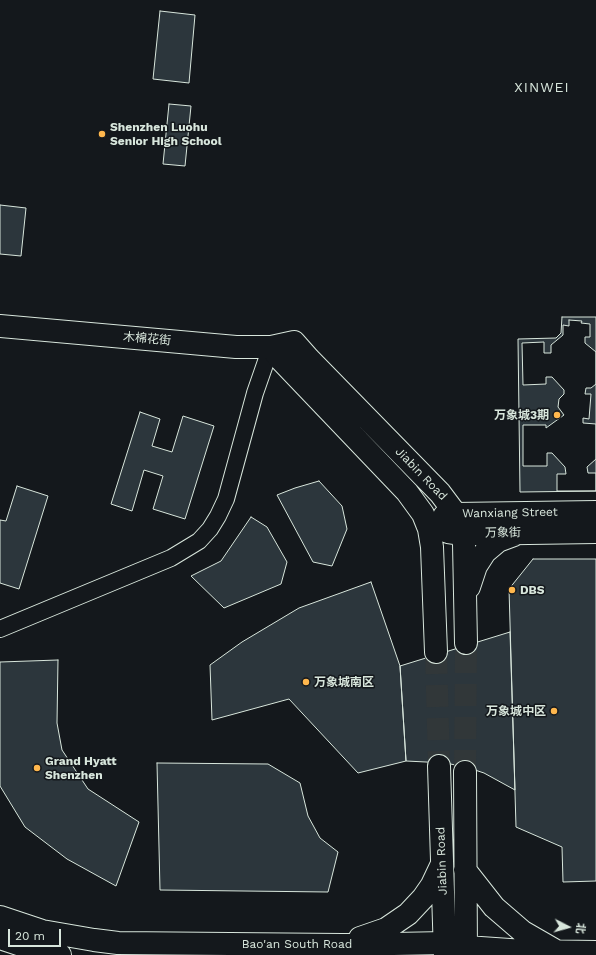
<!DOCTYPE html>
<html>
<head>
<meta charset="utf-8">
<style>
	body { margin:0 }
	#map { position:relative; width:596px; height:955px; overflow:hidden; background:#14181c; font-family:"Work Sans","Noto Sans SC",sans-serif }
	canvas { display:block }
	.north { position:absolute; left:548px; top:907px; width:40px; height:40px; -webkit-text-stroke:3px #14181c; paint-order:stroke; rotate:96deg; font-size:11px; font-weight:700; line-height:16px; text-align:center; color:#d8e6dc }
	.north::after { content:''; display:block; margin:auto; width:14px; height:18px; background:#d8e6dc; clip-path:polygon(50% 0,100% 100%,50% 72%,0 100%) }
	.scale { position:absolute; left:8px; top:929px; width:53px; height:18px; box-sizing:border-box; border:2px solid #d8e6dc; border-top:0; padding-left:5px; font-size:12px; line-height:14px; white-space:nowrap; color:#d8e6dc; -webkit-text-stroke:3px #14181c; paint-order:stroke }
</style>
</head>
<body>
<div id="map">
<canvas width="596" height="955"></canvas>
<div class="north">北</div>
<div class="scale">20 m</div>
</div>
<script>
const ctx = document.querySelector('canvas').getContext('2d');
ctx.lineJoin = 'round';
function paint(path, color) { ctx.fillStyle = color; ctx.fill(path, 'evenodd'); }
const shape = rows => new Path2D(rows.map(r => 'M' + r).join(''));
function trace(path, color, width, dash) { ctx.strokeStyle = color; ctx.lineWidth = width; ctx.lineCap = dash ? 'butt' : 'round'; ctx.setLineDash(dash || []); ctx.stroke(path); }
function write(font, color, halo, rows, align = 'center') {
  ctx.font = font + ' "Work Sans","Noto Sans SC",sans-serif'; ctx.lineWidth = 3; ctx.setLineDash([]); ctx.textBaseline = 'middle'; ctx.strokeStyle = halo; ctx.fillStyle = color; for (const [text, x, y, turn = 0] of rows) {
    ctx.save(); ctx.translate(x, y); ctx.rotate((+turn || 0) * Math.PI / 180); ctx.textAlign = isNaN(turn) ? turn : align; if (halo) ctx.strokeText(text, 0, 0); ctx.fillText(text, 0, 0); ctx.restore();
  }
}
const building = shape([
	[160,11,195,15,189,83,153,79,160,11],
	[169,104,191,106,185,166,163,164,169,104],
	[0,205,26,208,21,256,0,254,0,205],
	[562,317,596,317,596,491,520,492,518,339,556,338,561,333,562,317],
	[569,320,582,321,581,323,590,324,590,337,585,337,585,343,596,352,596,384,591,388,586,388,585,394,591,394,589,419,583,418,583,423,596,424,596,459,587,467,588,473,596,473,596,491,557,491,557,474,566,474,565,467,552,453,547,453,547,466,523,466,523,425,546,425,546,428,564,415,558,407,559,399,564,394,564,390,552,377,546,377,546,384,523,385,522,343,544,342,544,353,551,353,551,345,563,335,563,325,569,326,569,320],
	[140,412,160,419,152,446,172,452,183,416,214,426,185,519,153,509,163,476,144,470,132,511,111,504,140,412],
	[319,481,342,506,347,529,332,566,313,562,277,495,295,488,319,481],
	[17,486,48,496,19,589,0,583,0,520,6,521,17,486],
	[251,517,267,527,287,562,281,584,224,608,191,576,221,561,251,517],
	[533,559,596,559,596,881,563,882,562,847,516,827,509,589,533,559],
	[371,582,400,666,406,761,358,773,289,699,212,720,210,665,242,642,299,608,371,582],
	[510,632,515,790,484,773,469,768,446,763,406,761,400,666,510,632],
	[58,660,57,723,62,750,88,789,139,822,116,886,67,859,25,827,0,786,0,662,58,660],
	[157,763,268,764,300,783,308,816,320,838,338,852,328,892,160,890,157,763]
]);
const secondaryTunnel = shape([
	[436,652,439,766],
	[465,772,466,643]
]);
const street = shape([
	[0,629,171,558,199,541,210,529,218,516,226,499,255,393,271,347]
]);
const secondary = shape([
	[0,326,236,347,271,347,294,342,309,359,440,493,455,513,461,528,464,544,466,643],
	[271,347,279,358,407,492,423,514,429,529,432,547,436,652],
	[444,516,455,514,596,512],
	[448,532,462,534,596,532],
	[469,587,476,566,485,552,498,541,514,535],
	[439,766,445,955],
	[465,772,466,955],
	[465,870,494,907,523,932,556,951],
	[0,917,42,931,94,940,118,943,342,945,445,943,466,947,524,951,596,952],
	[0,938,39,951,60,955],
	[360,938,386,929,408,914,423,898,432,885,441,866]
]);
const markers = [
	[102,134,4,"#ffb74d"],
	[557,415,4,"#ffb74d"],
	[512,590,4,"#ffb74d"],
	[306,682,4,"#ffb74d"],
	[554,711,4,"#ffb74d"],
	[37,768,4,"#ffb74d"]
];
const poiNames = [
	["Shenzhen Luohu",110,127],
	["Senior High School",110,141],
	["万象城3期",549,415,"right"],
	["DBS",520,590],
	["万象城南区",314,682],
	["万象城中区",546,711,"right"],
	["Grand Hyatt",45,761],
	["Shenzhen",45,775]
];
const streetNames = [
	["木棉花街",147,339,5],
	["Jiabin Road",421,474,46],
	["Wanxiang Street",510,513,-1],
	["万象街",503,533,-1],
	["Jiabin Road",442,861,-92],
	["Bao'an South Road",297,944]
];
const quarterNames = [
	["XINWEI",542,88]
];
paint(building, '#2c363c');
trace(building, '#d8e6dc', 1);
trace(secondaryTunnel, '#313739', 22, [22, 11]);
trace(street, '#d8e6dc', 18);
trace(secondary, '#d8e6dc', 24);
trace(street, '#14181c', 16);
trace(secondary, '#14181c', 22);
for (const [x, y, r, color] of markers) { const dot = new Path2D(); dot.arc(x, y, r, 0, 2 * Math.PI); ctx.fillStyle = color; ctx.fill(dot); trace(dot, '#14181c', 1.5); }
write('bold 12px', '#d8e6dc', '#14181c', poiNames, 'left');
write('12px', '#d8e6dc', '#14181c', streetNames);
ctx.letterSpacing = '1px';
write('14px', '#d8e6dc', '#14181c', quarterNames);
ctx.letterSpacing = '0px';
</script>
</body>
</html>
